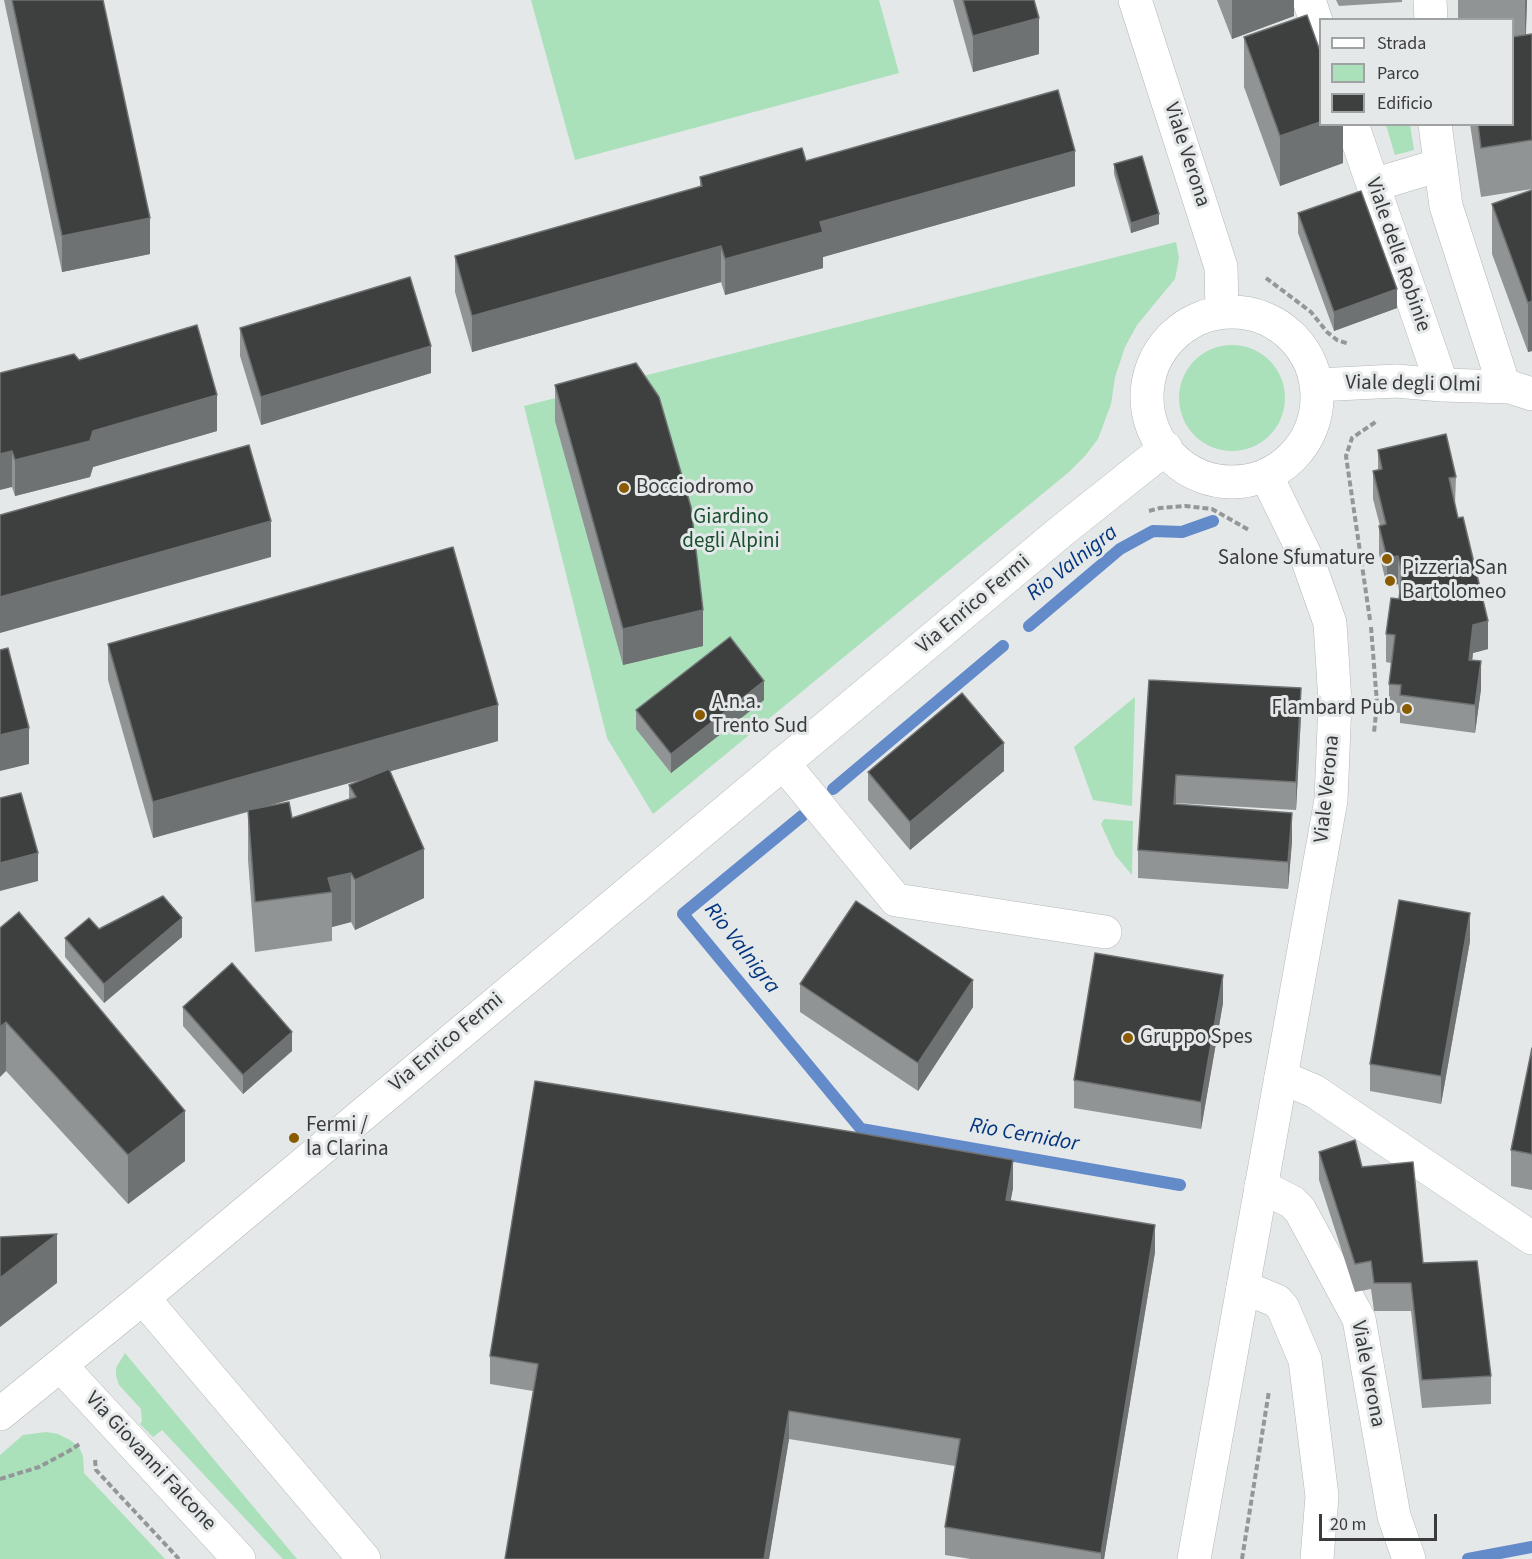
<!DOCTYPE html>
<html>
<head>
<meta charset="utf-8">
<style>
	body { margin:0 }
	#map { position:relative; width:1532px; height:1559px; overflow:hidden; background:#e4e8e9; font-family:"Source Sans 3",sans-serif }
	canvas { display:block }
	.legend { position:absolute; left:1319px; top:18px; width:195px; height:108px; box-sizing:border-box; background:#e4e8e9; border:2px solid #a0a3a4; margin:0; padding:8px 10px; list-style:none; font-size:18px; color:#3a3b3c }
	.legend li { display:flex; align-items:center; gap:12px; height:30px }
	.legend b { width:30px; border:2px solid #a0a3a4 }
	.scale { position:absolute; left:1319px; top:1514px; width:118px; height:27px; box-sizing:border-box; border:3px solid #3a3b3c; border-top:0; padding-left:8px; font-size:18px; line-height:21px; white-space:nowrap; color:#3a3b3c; -webkit-text-stroke:4px #e4e8e9; paint-order:stroke }
</style>
</head>
<body>
<div id="map">
<canvas width="1532" height="1559"></canvas>
<ul class="legend">
<li><b style="height:8px;background:#fff"></b>Strada</li>
<li><b style="height:16px;background:#aae0ba"></b>Parco</li>
<li><b style="height:16px;background:#3d403f"></b>Edificio</li>
</ul>
<div class="scale">20 m</div>
</div>
<script>
const ctx = document.querySelector('canvas').getContext('2d');
ctx.lineJoin = 'round';
function paint(path, color) { ctx.fillStyle = color; ctx.fill(path, 'evenodd'); }
const shape = rows => new Path2D(rows.map(r => 'M' + r).join(''));
function trace(path, color, width, dash) { ctx.strokeStyle = color; ctx.lineWidth = width; ctx.lineCap = dash ? 'butt' : 'round'; ctx.setLineDash(dash || []); ctx.stroke(path); }
function write(font, color, halo, rows, align = 'center') {
  ctx.font = font + ' "Source Sans 3",sans-serif'; ctx.lineWidth = 6; ctx.setLineDash([]); ctx.textBaseline = 'middle'; ctx.strokeStyle = halo; ctx.fillStyle = color; for (const [text, x, y, turn = 0] of rows) {
    ctx.save(); ctx.translate(x, y); ctx.rotate((+turn || 0) * Math.PI / 180); ctx.textAlign = isNaN(turn) ? turn : align; if (halo) ctx.strokeText(text, 0, 0); ctx.fillText(text, 0, 0); ctx.restore();
  }
}
const green = shape([
	[531,0,879,0,899,73,575,160],
	[1386,125,1410,125,1414,150,1395,155],
	[1176,242,1179,258,1175,279,1137,325,1125,347,1115,377,1111,404,1098,439,1085,456,1069,472,653,814,607,738,524,406],
	'1179 398a53 53 0 1 1 106 0a53 53 0 1 1-106 0Z',
	[1135,697,1132,806,1093,800,1074,747],
	[1104,819,1133,821,1132,875,1115,855,1101,824],
	[125,1353,145,1377,297,1559,283,1559,162,1430,153,1437,140,1424,142,1421,141,1409,119,1385,116,1376,116,1368],
	[46,1432,58,1434,70,1440,79,1447,83,1456,84,1473,165,1559,0,1559,0,1455,23,1435]
]);
const stream = shape([
	[1029,626,1120,549,1153,531,1182,532,1213,521],
	[833,789,1003,646],
	[802,816,683,914,861,1129,1180,1185],
	[1468,1559,1532,1547]
]);
const path = shape([
	[1266,278,1311,312,1327,332,1337,340,1349,344],
	[1149,511,1160,508,1185,506,1212,509,1249,530],
	[1370,620,1346,456,1352,438,1377,421],
	[1371,627,1377,703,1374,733],
	[95,1460,96,1470,179,1559],
	[0,1479,39,1467,69,1451,81,1443],
	[1242,1559,1269,1391]
]);
const minor = shape([
	[1309,0,1320,33],
	[1430,0,1431,20],
	[1352,124,1442,385],
	[1435,124,1446,206,1504,386],
	[1373,185,1440,165],
	[1317,385,1396,381,1442,385,1510,387,1532,394],
	[783,763,896,900,1105,932],
	[1281,1077,1314,1091,1532,1238],
	[1261,1186,1292,1202,1300,1210,1359,1319,1394,1516,1409,1559],
	[1243,1287,1277,1301,1283,1308,1305,1360,1322,1496,1317,1559],
	[143,1298,364,1559],
	[61,1366,239,1559],
	[0,1414,143,1298,1064,529,1166,448]
]);
const major = shape([
	[1135,0,1221,267,1222,312],
	'1147 397a85 85 0 1 1 170 0a85 85 0 1 1-170 0Z',
	[1194,1559,1331,800,1335,702,1330,623,1308,561,1266,475]
]);
const wall = shape([
	[4,0,103,0,150,254,62,272],
	[953,0,1034,0,1039,54,973,72],
	[1217,0,1294,0,1294,16,1232,39],
	[1336,0,1402,0,1402,2,1339,6],
	[1458,0,1527,0,1526,35,1532,37,1532,189,1481,197,1470,124,1512,124,1512,20,1458,20],
	[1244,37,1343,124,1343,163,1280,186,1244,87],
	[806,161,1075,186,823,257,823,268,725,295,721,282,472,352,455,292,455,256,700,187,700,177],
	[1114,164,1159,224,1131,233,1114,174],
	[1532,190,1532,351,1528,352,1492,254,1492,204],
	[1298,213,1397,308,1334,331,1298,233],
	[240,328,431,373,261,425,240,356],
	[79,360,217,431,93,467,90,477,15,496,12,487,0,373],
	[555,385,703,646,623,665,555,421],
	[1378,450,1456,477,1455,505,1488,649,1473,653,1472,660,1481,689,1475,733,1400,723,1400,713,1389,712,1389,684,1391,663,1386,662,1386,634,1399,599,1399,591,1398,584,1387,586,1379,554,1379,526,1380,526,1373,499,1373,471,1378,470],
	[108,644,498,741,390,771,424,898,355,930,351,922,332,927,332,941,255,952,248,860,248,812,153,838,108,680],
	[364,779,349,785,349,800,292,818,264,807],
	[1149,680,1301,716,1296,810,1176,803,1176,804,1292,841,1288,889,1138,878,1138,850],
	[764,700,671,773,636,729,636,710],
	[1004,771,910,850,868,800,868,772],
	[0,928,185,1161,128,1204,6,1071],
	[99,929,182,937,104,1003,65,957,65,938],
	[1470,941,1441,1104,1370,1091,1370,1064],
	[800,984,973,1007,918,1091,800,1012],
	[1223,1003,1201,1129,1074,1108,1074,1080],
	[183,1007,292,1051,243,1094,183,1026],
	[1532,1048,1532,1190,1511,1186,1511,1150],
	[1319,1152,1362,1167,1423,1263,1491,1376,1491,1404,1422,1408,1411,1311,1374,1311,1371,1289,1355,1292,1319,1180],
	[1013,1188,1010,1201,1155,1252,1104,1559,971,1559,945,1555,945,1527,955,1466,789,1439,769,1559,505,1559,533,1391,490,1384,490,1356]
]);
const shadedWall = shape([
	[1232,0,1294,0,1294,16,1232,39],
	[1526,0,1527,0,1525,50,1525,1],
	[1039,18,1039,54,973,72,973,36],
	[1320,122,1320,124,1343,124,1343,163,1280,186,1280,136],
	[1075,151,1075,186,823,257,823,268,725,295,725,259,820,222],
	[1159,214,1159,224,1131,233,1131,223],
	[150,218,150,254,62,272,62,236],
	[721,246,721,282,472,352,472,316],
	[1397,289,1397,308,1334,331,1334,312],
	[1532,301,1532,351,1528,352,1528,303],
	[431,346,431,373,261,425,261,397],
	[217,395,217,431,93,467,90,477,15,496,15,460,93,431],
	[12,451,12,487,0,490,0,454],
	[271,521,271,557,0,633,0,597],
	[1398,556,1398,584,1387,586,1387,558],
	[703,610,703,646,623,665,623,629],
	[1488,621,1488,649,1473,653,1469,688,1469,660,1473,625],
	[1481,661,1481,689,1475,733,1475,705],
	[764,681,764,700,671,773,671,754],
	[1301,688,1301,716,1296,810,1296,782],
	[498,705,498,741,153,838,153,802],
	[29,728,29,764,0,771,0,735],
	[1004,743,1004,771,910,850,910,822],
	[1176,775,1176,803,1174,832,1174,804],
	[1292,813,1292,841,1288,889,1288,862],
	[424,849,424,898,355,930,355,880],
	[38,853,38,881,0,891,0,863],
	[351,873,351,922,332,927,332,892,328,878],
	[1470,913,1470,941,1441,1104,1441,1076],
	[182,918,182,937,104,1003,104,984],
	[1223,975,1223,1003,1201,1129,1201,1102],
	[973,980,973,1007,918,1091,918,1063],
	[6,1022,6,1071,0,1077,0,1027],
	[292,1032,292,1051,243,1094,243,1075],
	[185,1111,185,1161,128,1204,128,1155],
	[1013,1160,1013,1188,1006,1228,1006,1200],
	[1155,1225,1155,1252,1104,1559,1101,1559,1101,1553],
	[57,1234,57,1283,0,1327,0,1278],
	[789,1411,789,1439,769,1559,764,1559]
]);
const building = shape([
	[12,0,103,0,150,218,62,236,12,0],
	[963,0,1034,0,1039,18,973,36,963,0],
	[1307,15,1320,51,1320,122,1280,136,1244,37,1307,15],
	[1532,34,1532,140,1481,148,1478,124,1512,124,1512,37,1532,34],
	[1058,90,1075,151,820,222,823,232,725,259,721,246,472,316,455,256,702,186,700,177,802,148,806,161,1058,90],
	[1142,156,1159,214,1131,223,1114,164,1142,156],
	[1532,190,1532,301,1528,303,1492,204,1532,190],
	[1361,191,1397,289,1334,312,1298,213,1361,191],
	[410,277,431,346,261,397,240,328,410,277],
	[197,325,217,395,93,431,90,441,15,460,12,451,0,454,0,373,74,354,79,360,197,325],
	[636,363,659,397,691,507,703,610,623,629,555,385,636,363],
	[1446,434,1456,477,1449,478,1458,518,1463,517,1488,621,1473,625,1469,660,1481,661,1475,705,1400,695,1401,685,1389,684,1395,635,1386,634,1391,598,1399,599,1402,573,1398,556,1387,558,1379,526,1386,524,1373,471,1382,469,1378,450,1446,434],
	[249,445,271,521,0,597,0,515,249,445],
	[453,547,498,705,153,802,108,644,453,547],
	[730,637,764,681,671,754,636,710,730,637],
	[8,648,29,728,0,735,0,650,8,648],
	[1149,680,1301,688,1296,782,1176,775,1174,804,1292,813,1288,862,1138,850,1149,680],
	[962,693,1004,743,910,822,868,772,962,693],
	[389,769,424,849,355,880,351,873,328,878,332,892,255,902,248,810,289,802,292,818,356,797,349,785,389,769],
	[21,793,38,853,0,863,0,798,21,793],
	[163,896,182,918,104,984,65,938,89,918,99,929,163,896],
	[1399,900,1470,913,1441,1076,1370,1064,1399,900],
	[856,901,973,980,918,1063,800,984,856,901],
	[19,912,185,1111,128,1155,6,1022,0,1027,0,928,19,912],
	[1095,953,1223,975,1201,1102,1074,1080,1095,953],
	[232,963,292,1032,243,1075,183,1007,232,963],
	[1532,1048,1532,1154,1511,1150,1532,1048],
	[535,1081,859,1133,1013,1160,1006,1200,1155,1225,1101,1553,945,1527,960,1439,789,1411,764,1559,505,1559,538,1364,490,1356,535,1081],
	[1355,1140,1362,1167,1413,1162,1423,1263,1477,1261,1491,1376,1422,1380,1411,1283,1374,1283,1371,1261,1355,1264,1319,1152,1355,1140],
	[57,1234,0,1278,0,1237,57,1234]
]);
const markers = [
	[624,488,6,"#8a5b00"],
	[1387,559,6,"#8a5b00"],
	[1390,581,6,"#8a5b00"],
	[1407,709,6,"#8a5b00"],
	[700,715,6,"#8a5b00"],
	[1128,1038,6,"#8a5b00"],
	[294,1138,6,"#8a5b00"]
];
const streetNames = [
	["Viale Verona",1186,155,72],
	["Viale delle Robinie",1397,255,71],
	["Viale degli Olmi",1413,385,1],
	["Via Enrico Fermi",974,605,-40],
	["Viale Verona",1328,789,-84],
	["Via Enrico Fermi",447,1043,-40],
	["Viale Verona",1367,1374,79],
	["Via Giovanni Falcone",150,1462,47]
];
const poiNames = [
	["Bocciodromo",636,488],
	["Salone Sfumature",1375,559,"right"],
	["Pizzeria San",1402,569],
	["Bartolomeo",1402,593],
	["A.n.a.",712,703],
	["Trento Sud",712,727],
	["Flambard Pub",1395,709,"right"],
	["Gruppo Spes",1140,1038],
	["Fermi /",306,1126],
	["la Clarina",306,1150]
];
const parkNames = [
	["Giardino",731,518],
	["degli Alpini",731,542]
];
const waterNames = [
	["Rio Valnigra",1073,564,-38],
	["Rio Valnigra",741,949,52],
	["Rio Cernidor",1024,1136,10]
];
paint(green, '#aae0ba');
trace(stream, '#638ac9', 12);
trace(minor, '#b3b7b8', 34);
trace(major, '#b3b7b8', 34);
trace(path, '#949798', 4, [6, 3]);
trace(minor, '#fff', 33);
trace(major, '#fff', 33);
paint(wall, '#909494');
paint(shadedWall, '#6f7272');
paint(building, '#3d403f');
trace(building, '#6f7272', 1.5);
for (const [x, y, r, color] of markers) { const dot = new Path2D(); dot.arc(x, y, r, 0, 2 * Math.PI); ctx.fillStyle = color; ctx.fill(dot); trace(dot, '#e4e8e9', 2); }
write('21px', '#3a3b3c', '#e4e8e9', streetNames);
write('21px', '#3a3b3c', '#e4e8e9', poiNames, 'left');
write('21px', '#184f2e', '#e4e8e9', parkNames);
write('italic 22px', '#03357f', '#e4e8e9', waterNames);
</script>
</body>
</html>
